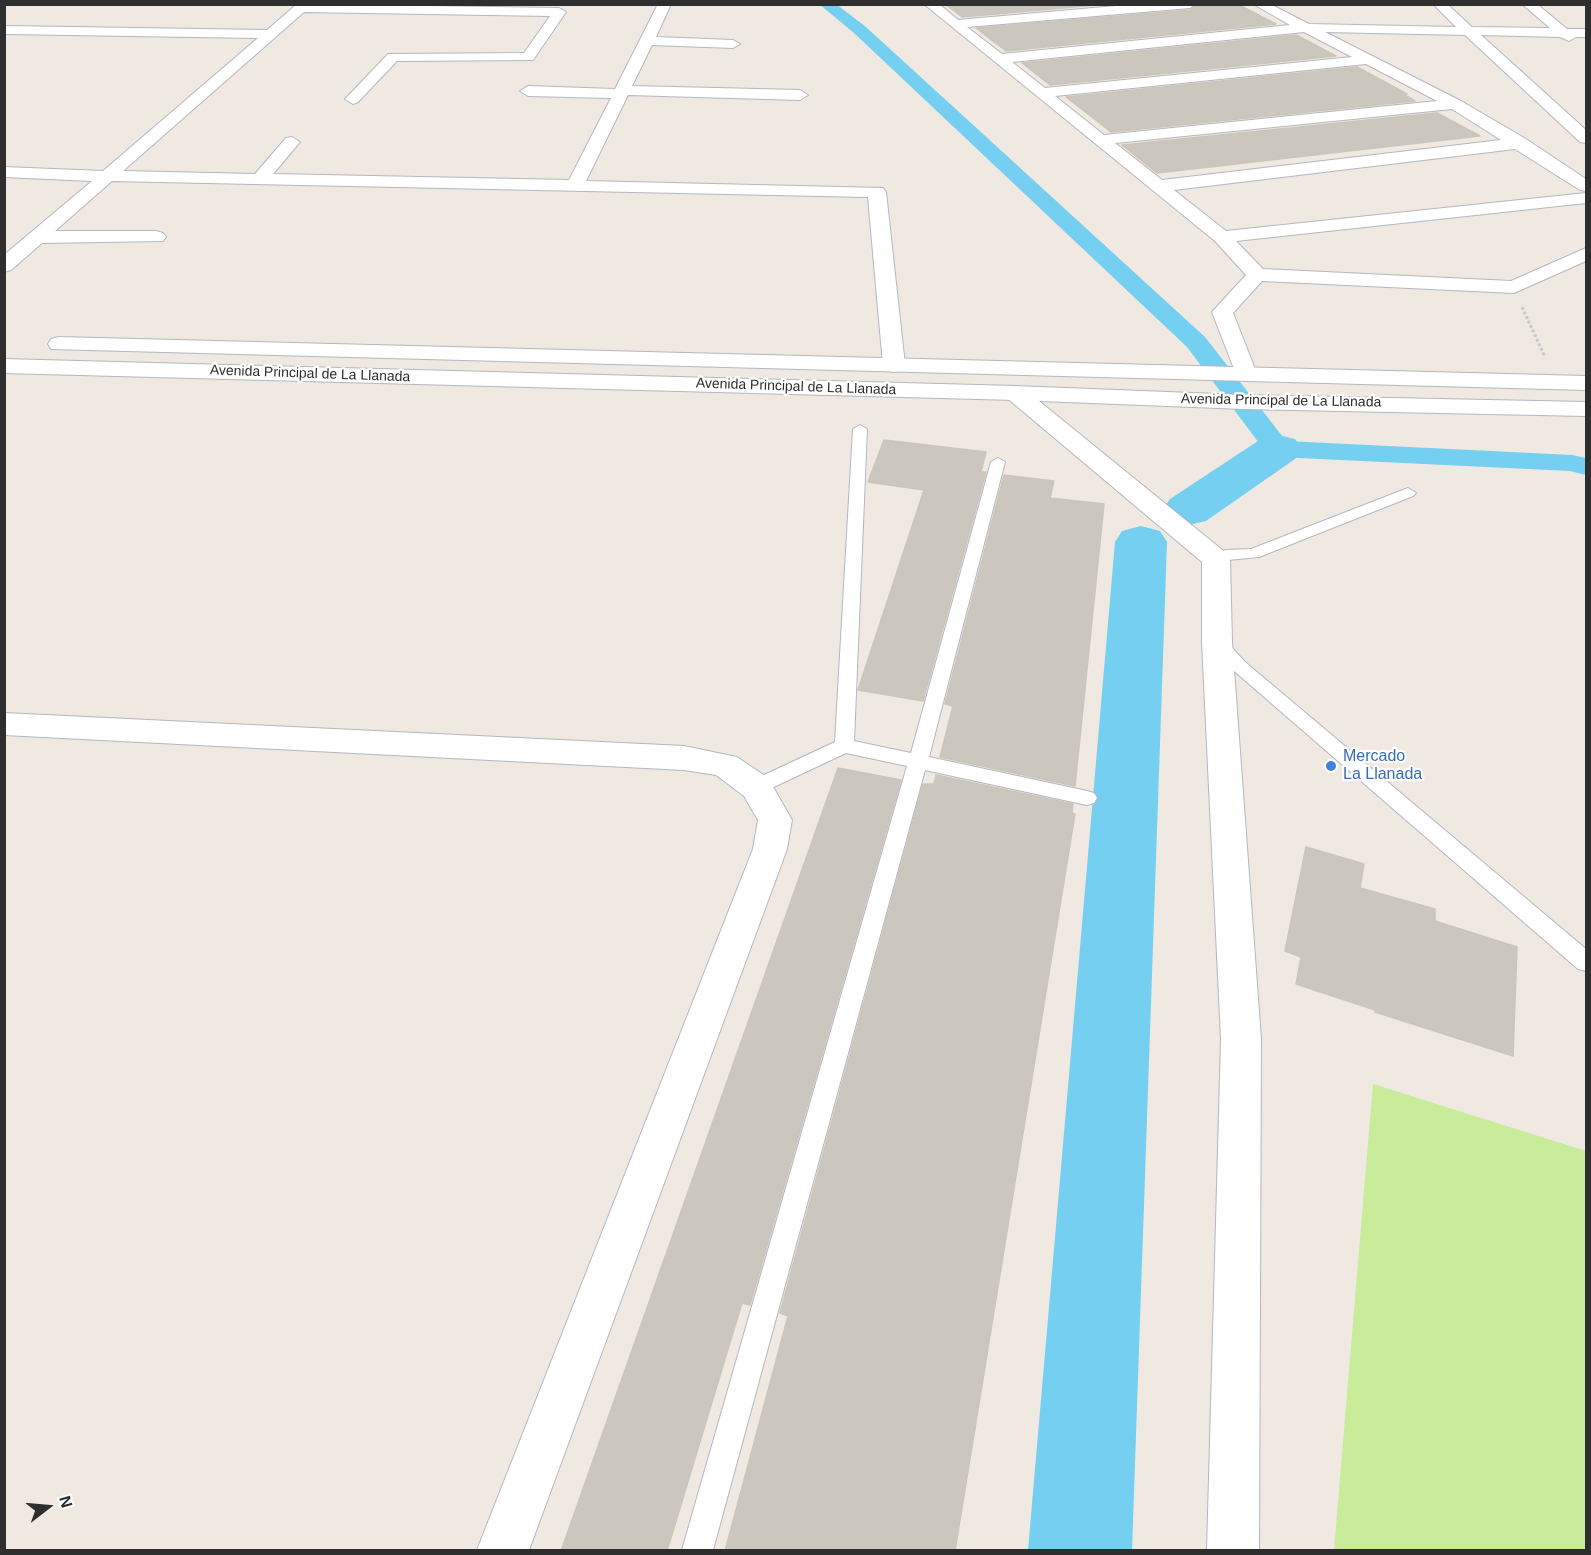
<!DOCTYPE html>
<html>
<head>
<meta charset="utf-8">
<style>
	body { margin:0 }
	#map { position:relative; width:1591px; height:1555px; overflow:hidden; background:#efe9e1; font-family:Helvetica,sans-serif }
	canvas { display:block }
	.frame { position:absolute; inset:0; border:6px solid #2e2e2e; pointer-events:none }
	.north { position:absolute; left:18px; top:1477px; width:60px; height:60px; -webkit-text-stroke:4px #fff; paint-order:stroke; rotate:74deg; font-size:16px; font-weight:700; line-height:24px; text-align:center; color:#2e2e2e }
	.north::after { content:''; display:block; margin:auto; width:21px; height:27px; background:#2e2e2e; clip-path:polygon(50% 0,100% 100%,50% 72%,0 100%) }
</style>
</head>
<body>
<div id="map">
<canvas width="1591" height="1555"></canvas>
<div class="frame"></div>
<div class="north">N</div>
</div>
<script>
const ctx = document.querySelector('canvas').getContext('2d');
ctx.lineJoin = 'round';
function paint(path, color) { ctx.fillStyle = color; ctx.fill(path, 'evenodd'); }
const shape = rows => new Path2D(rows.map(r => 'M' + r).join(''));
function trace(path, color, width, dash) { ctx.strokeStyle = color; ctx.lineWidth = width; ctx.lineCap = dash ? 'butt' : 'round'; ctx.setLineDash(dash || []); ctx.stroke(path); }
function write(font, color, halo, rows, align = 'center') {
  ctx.font = font + ' Helvetica,sans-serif'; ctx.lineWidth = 4.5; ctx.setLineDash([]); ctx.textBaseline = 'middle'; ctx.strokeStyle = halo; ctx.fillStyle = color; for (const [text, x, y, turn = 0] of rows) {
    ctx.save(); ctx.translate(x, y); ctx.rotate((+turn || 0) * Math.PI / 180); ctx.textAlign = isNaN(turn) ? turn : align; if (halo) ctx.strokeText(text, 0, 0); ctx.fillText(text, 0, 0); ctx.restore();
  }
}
const pitch = shape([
	[1373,1084,1586,1151,1586,1550,1334,1550]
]);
const canal = shape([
	[819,4,836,4,866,27,1205,337,1286,441,1572,455,1586,458,1586,475,1570,471,1278,457,1268,455,1187,347,854,33,819,4]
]);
const river = shape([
	[1278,435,1295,439,1302,449,1295,459,1206,521,1188,525,1170,521,1162,510,1170,499,1261,439,1278,435],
	[1141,526,1160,531,1167,542,1132,1550,1028,1550,1115,542,1122,531,1141,526]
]);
const building = shape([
	[945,4,1107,4,962,17,945,4],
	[1198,4,1237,4,1276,24,1006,51,976,28,1190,10,1198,4],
	[1296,35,1336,56,1050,85,1022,63,1296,35],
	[1357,67,1407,94,1403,94,1415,101,1111,132,1066,97,1357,67],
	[1437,113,1480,136,1157,173,1122,145,1437,113],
	[884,440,986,452,981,472,986,472,923,701,858,690,924,490,868,482,884,440],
	[1004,475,1054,481,1050,498,1104,504,1075,786,940,757,953,706,945,704,1004,475],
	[838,768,901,780,750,1305,742,1303,667,1551,561,1551,838,768],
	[936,775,1073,804,1072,813,1075,814,955,1551,725,1551,788,1316,780,1313,923,784,934,784,936,775],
	[1306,847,1364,864,1360,888,1435,909,1435,921,1517,947,1513,1056,1375,1012,1375,1010,1296,984,1301,957,1285,951,1306,847]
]);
const path = shape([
	[1522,307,1545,357]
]);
const service = shape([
	[860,425,867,429,854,741,911,753,991,462,998,458,1005,462,929,757,1087,791,1094,793,1097,798,1094,803,1087,805,925,770,713,1550,682,1550,907,766,846,753,763,792,756,794,749,792,746,787,749,782,835,742,853,429,860,425],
	[1408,488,1416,493,1413,496,1259,557,1228,560,1216,564,1208,559,1210,556,1226,550,1251,549,1408,488],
	[1217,636,1223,638,1245,662,1586,949,1586,971,1578,969,1233,670,1208,642,1211,638,1217,636]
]);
const minor = shape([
	[297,4,559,8,566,12,533,60,397,61,358,102,353,104,345,99,348,96,388,54,524,53,550,16,304,12,123,171,255,174,286,138,292,137,300,142,273,174,569,180,611,98,528,96,520,91,528,86,615,89,658,4,671,4,656,37,733,40,740,44,733,48,652,45,632,86,800,90,808,95,800,100,628,95,586,181,883,188,886,192,905,365,902,370,894,372,886,370,883,365,868,197,112,181,55,231,156,231,163,233,166,237,163,241,42,243,11,270,4,272,4,255,92,181,4,177,4,167,103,171,258,38,4,34,4,26,267,30,297,4],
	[924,4,939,4,958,20,1138,4,1196,4,1190,8,967,27,1002,54,1290,25,1253,4,1270,4,1309,24,1456,27,1433,4,1447,4,1472,27,1550,28,1522,4,1537,4,1567,29,1586,29,1586,37,1576,37,1569,41,1560,37,1481,35,1586,130,1586,143,1580,142,1465,35,1325,32,1461,101,1526,139,1586,179,1586,191,1580,190,1515,149,1174,190,1226,231,1586,193,1586,203,1236,241,1263,269,1511,281,1586,248,1586,261,1514,293,1262,281,1233,313,1257,374,1254,379,1246,381,1238,379,1212,312,1246,275,1215,241,924,4],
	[1304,32,1352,57,1045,88,1012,62,1304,32],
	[1366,64,1437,101,1104,135,1055,96,1366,64],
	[1452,109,1501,140,1162,180,1115,143,1452,109],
	[4,713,684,746,737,757,768,778,792,820,787,849,529,1550,477,1550,753,849,758,820,744,796,716,775,684,770,4,735,4,713]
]);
const tertiary = shape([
	[1015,386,1023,388,1226,553,1230,559,1232,642,1261,1039,1259,1550,1207,1550,1221,1039,1202,642,1202,562,1007,398,1003,393,1007,388,1015,386]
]);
const secondary = shape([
	[59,337,1586,376,1586,390,51,349,48,344,51,339,59,337],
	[4,359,1015,386,1244,395,1586,402,1586,416,1244,409,1015,400,4,373,4,359]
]);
const markers = [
	[1331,766,6,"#3f7fe0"]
];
const farStreetnames = [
	["Avenida Principal de La Llanada",310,374,2],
	["Avenida Principal de La Llanada",796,387,2],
	["Avenida Principal de La Llanada",1281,401,1]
];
const shopNames = [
	["Mercado",1343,757],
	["La Llanada",1343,775]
];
paint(pitch, '#c9ec9a');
paint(canal, '#75cff0');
paint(river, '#75cff0');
paint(building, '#cbc7bf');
trace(building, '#cbc5ba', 1.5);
trace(service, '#b4b7c1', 2);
trace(minor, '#b4b7c1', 2);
trace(tertiary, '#b4b7c1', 2);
trace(secondary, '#b4b7c1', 2);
trace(path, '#c9c9c9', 3, [3, 2]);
paint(service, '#fff');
paint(minor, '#fff');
paint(tertiary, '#fff');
paint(secondary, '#fff');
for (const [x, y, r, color] of markers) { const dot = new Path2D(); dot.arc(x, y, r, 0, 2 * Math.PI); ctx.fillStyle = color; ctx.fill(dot); trace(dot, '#fff', 2); }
write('14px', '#2e2e2e', '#fff', farStreetnames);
write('16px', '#366cbe', '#fff', shopNames, 'left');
</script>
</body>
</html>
